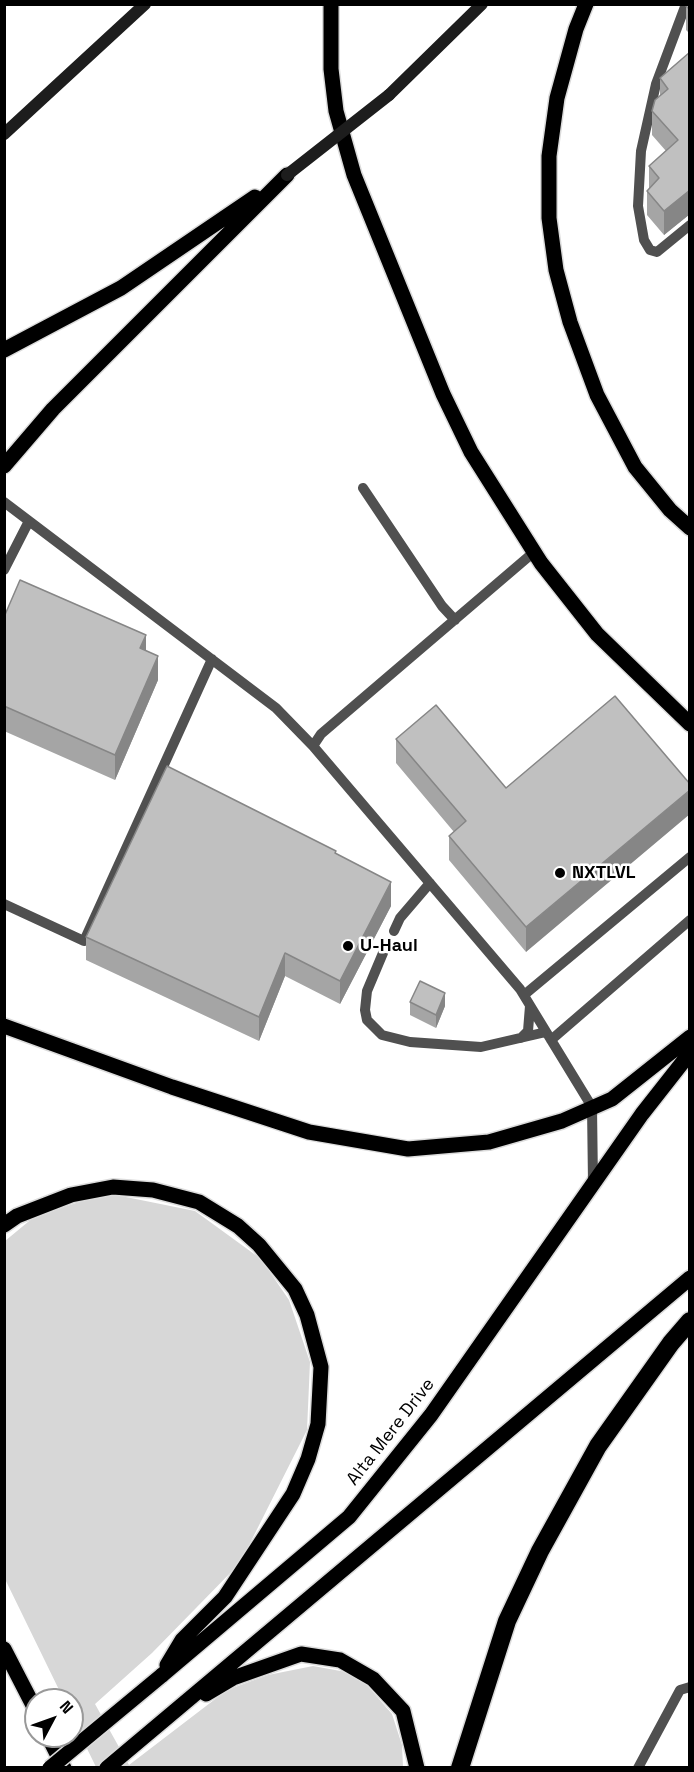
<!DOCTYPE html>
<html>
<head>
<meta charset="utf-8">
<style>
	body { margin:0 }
	#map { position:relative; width:694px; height:1772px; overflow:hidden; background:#fff; font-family:"Space Grotesk",sans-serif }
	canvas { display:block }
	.frame { position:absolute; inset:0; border:6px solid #000; pointer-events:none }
	.north { position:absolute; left:24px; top:1688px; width:60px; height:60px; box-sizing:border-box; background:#fff; border:2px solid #999; border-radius:50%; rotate:49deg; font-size:16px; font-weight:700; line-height:24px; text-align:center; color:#000 }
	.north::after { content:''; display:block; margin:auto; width:21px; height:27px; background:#000; clip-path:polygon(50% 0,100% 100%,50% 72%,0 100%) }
</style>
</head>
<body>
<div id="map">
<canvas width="694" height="1772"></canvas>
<div class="frame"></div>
<div class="north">N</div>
</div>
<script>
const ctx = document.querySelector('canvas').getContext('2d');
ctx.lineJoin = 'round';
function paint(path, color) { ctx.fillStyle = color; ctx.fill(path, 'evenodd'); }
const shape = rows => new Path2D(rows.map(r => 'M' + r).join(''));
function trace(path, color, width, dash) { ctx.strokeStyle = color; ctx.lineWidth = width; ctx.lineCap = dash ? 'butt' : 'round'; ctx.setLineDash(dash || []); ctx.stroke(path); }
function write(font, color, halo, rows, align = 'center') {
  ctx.font = font + ' "Space Grotesk",sans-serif'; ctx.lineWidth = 5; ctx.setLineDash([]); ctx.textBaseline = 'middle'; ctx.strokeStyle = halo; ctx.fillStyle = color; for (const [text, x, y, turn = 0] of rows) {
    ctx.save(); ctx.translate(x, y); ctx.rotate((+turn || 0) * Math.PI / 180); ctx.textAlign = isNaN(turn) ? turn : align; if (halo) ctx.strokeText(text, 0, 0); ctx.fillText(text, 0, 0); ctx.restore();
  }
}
const green = shape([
	[116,1195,195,1211,261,1259,289,1300,310,1362,307,1430,240,1563,152,1653,95,1704,129,1765,227,1690,268,1675,313,1666,346,1672,366,1684,392,1714,402,1745,403,1767,96,1767,72,1718,72,1700,64,1700,5,1579,5,1241,34,1217,82,1201]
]);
const service = shape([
	[686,4,656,84,641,151,638,206,644,240,650,250,657,252,690,225],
	[363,488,442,606,455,620],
	[4,502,276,708,313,746,321,734,534,552],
	[4,570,29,521],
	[313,746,520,989,592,1107,593,1183],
	[4,904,84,941,212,659],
	[394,931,400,918,430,883],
	[383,953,367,991,365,1010,367,1020,382,1035,410,1042,481,1047,546,1032],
	[524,995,690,857],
	[521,1038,528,1031,530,1006],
	[551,1040,690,920],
	[638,1768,680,1690,690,1687]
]);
const secondary = shape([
	[389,95,482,4],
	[4,134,145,4]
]);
const primary = shape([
	[331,4,331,69,336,111,354,175,443,394,471,452,541,563,597,634,690,724],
	[586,4,576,29,557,98,549,156,549,218,556,270,570,322,597,395,635,467,670,510,690,528],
	[4,350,121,288,255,197],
	[4,466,53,409,287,175],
	[4,1026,172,1087,309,1132,408,1149,489,1142,562,1121,612,1099,690,1037],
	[4,1225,17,1216,71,1195,113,1187,153,1190,199,1202,238,1226,259,1245,295,1289,307,1315,321,1367,318,1424,308,1459,293,1494,225,1597,182,1640,167,1665],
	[4,1649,36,1711],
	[161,1676,349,1517,431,1415,642,1114,690,1053],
	[206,1694,233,1678,301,1654,340,1660,373,1679,403,1711,417,1768],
	[48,1736,64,1768],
	[107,1768,690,1278]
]);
const motorway = shape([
	[460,1768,507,1621,540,1551,598,1446,671,1343,690,1321]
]);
const secondaryBridge = shape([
	[287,175,389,95]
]);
const primaryBridge = shape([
	[50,1768,161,1676]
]);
const wall = shape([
	[690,4,690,34,686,30,686,6],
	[690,52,690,214,664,235,647,215,647,191,649,189,649,166,666,151,652,135,652,111,660,96,660,78],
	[4,617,146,651,158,680,115,780,4,731],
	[615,696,526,952,449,860,449,836,454,832,396,763,396,739,506,788],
	[336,853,391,906,340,1004,285,976,259,1041,86,960,86,937],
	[410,1002,445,1006,436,1028,410,1015]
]);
const shadedWall = shape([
	[690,190,690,214,664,235,664,211],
	[146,635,146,659,140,648],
	[158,656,158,680,115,780,115,755],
	[690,790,690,814,526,952,526,927],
	[391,882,391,906,340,1004,340,981],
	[285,953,285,976,259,1041,259,1017],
	[445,993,445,1006,436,1028,436,1015]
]);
const building = shape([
	[688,4,690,4,690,10,686,6,688,4],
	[690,52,690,190,664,211,647,191,659,178,649,166,678,140,652,111,655,100,668,89,660,78,690,52],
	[20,580,146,635,140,648,158,656,115,755,4,706,4,617,20,580],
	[615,696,690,784,690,790,526,927,449,836,466,821,396,739,436,705,506,788,615,696],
	[167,766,336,851,335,853,391,882,340,981,285,953,259,1017,86,937,167,766],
	[420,981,445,993,436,1015,410,1002,420,981]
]);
const markers = [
	[560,873,6,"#000"],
	[348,946,6,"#000"]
];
const poiNames = [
	["NXTLVL",572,873],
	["U-Haul",360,946]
];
const streetNames = [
	["Alta Mere Drive",391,1432,-52]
];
paint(green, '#d7d7d7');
trace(primary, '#dbdbdb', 18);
trace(motorway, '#dbdbdb', 21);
trace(service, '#505050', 10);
trace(secondary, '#1d1d1d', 12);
trace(primary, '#000', 15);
trace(motorway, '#000', 18);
trace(primaryBridge, '#dbdbdb', 18, []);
trace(secondaryBridge, '#1d1d1d', 12);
trace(primaryBridge, '#000', 15);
paint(wall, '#a5a5a5');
paint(shadedWall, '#868686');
paint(building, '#c0c0c0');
trace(building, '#868686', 1.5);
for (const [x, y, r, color] of markers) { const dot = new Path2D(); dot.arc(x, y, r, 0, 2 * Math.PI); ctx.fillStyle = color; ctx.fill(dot); trace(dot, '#fff', 2); }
write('bold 18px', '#000', '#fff', poiNames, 'left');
write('18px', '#000', '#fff', streetNames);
</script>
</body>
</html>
